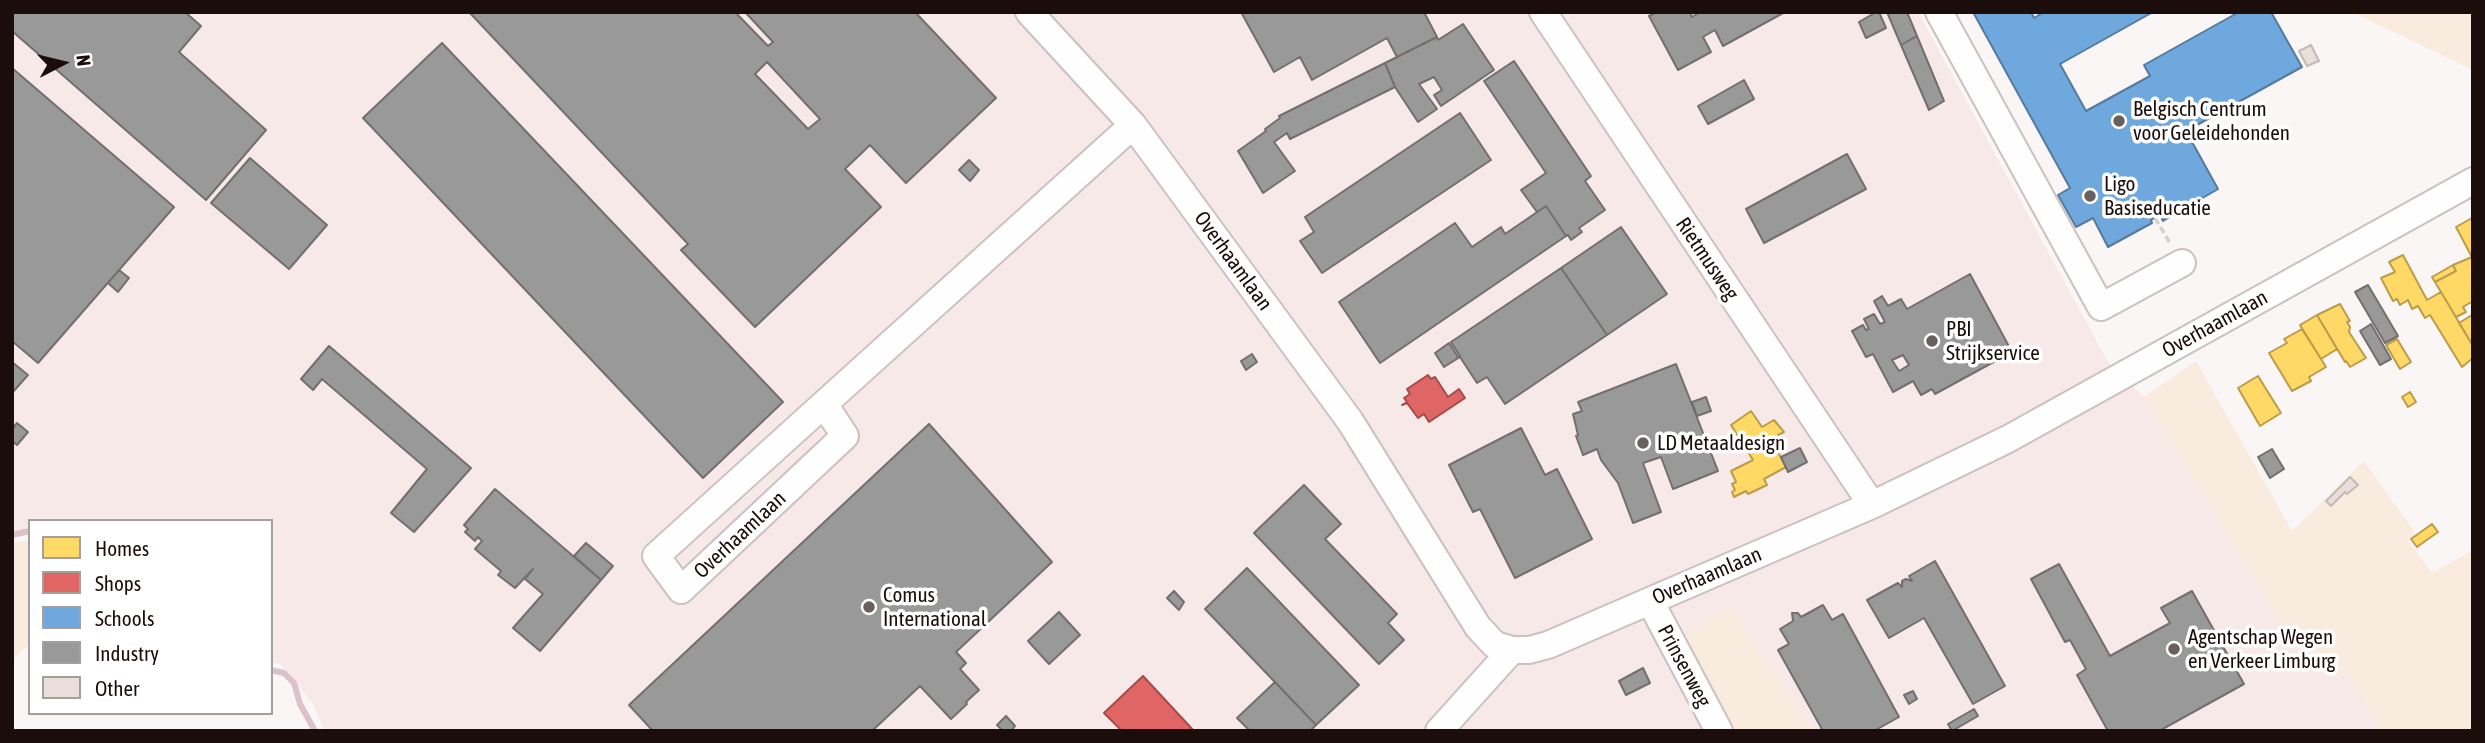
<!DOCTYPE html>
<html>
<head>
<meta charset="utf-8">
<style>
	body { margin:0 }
	#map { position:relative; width:2485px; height:743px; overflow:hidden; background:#fbf6f6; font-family:"Asap Condensed",sans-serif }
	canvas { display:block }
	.frame { position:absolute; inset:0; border:14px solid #1b0d0b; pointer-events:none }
	.legend { position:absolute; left:28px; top:519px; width:245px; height:196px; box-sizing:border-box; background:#fff; border:2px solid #a49e9d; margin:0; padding:9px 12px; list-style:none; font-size:21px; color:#1b0d0b }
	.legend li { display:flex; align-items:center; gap:14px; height:35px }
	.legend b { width:35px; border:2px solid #a49e9d }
	.north { position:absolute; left:28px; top:28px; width:70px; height:70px; -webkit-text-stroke:5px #fff; paint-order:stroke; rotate:83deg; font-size:19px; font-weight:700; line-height:28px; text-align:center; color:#1b0d0b }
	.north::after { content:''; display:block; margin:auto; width:24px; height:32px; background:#1b0d0b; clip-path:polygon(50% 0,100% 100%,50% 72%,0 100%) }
</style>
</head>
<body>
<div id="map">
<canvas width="2485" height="743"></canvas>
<div class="frame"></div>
<ul class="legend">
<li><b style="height:19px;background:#ffd966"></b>Homes</li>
<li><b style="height:19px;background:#e06666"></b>Shops</li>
<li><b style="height:19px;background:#6fa8dc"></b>Schools</li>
<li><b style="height:19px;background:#999"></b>Industry</li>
<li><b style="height:19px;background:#e8dfda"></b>Other</li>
</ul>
<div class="north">N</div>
</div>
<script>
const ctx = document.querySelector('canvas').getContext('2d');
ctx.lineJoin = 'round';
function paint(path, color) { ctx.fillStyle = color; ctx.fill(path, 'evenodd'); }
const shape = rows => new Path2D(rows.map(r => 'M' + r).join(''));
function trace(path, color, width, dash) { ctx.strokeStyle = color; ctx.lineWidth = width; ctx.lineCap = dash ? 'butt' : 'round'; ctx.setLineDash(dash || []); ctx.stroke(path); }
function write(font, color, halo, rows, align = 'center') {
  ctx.font = font + ' "Asap Condensed",sans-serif'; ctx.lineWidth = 7; ctx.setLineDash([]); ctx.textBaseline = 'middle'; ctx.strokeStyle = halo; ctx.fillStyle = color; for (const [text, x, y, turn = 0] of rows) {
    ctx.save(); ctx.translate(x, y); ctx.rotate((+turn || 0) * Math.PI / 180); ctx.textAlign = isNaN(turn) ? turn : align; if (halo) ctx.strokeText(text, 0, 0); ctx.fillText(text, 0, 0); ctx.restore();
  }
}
const built = shape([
	[12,12,1918,12,2109,364,2144,397,2275,612,2349,674,2381,731,325,731,312,702,281,665,271,661,271,521,30,521,30,528,12,534]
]);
const green = shape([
	[2352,12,2473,12,2473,70],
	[2196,361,2292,531,2364,461,2416,534,2408,541,2432,573,2473,550,2473,731,2381,731,2349,674,2327,675,2275,612,2144,397],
	[30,540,30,644,12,660,12,543],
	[1729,605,1814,731,1734,731,1685,637]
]);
const homes = shape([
	[2472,218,2473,221,2473,259,2456,227,2472,218],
	[2403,255,2427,300,2441,292,2473,346,2473,358,2462,367,2430,315,2425,318,2418,306,2412,309,2408,300,2400,305,2397,299,2393,301,2381,278,2395,272,2389,262,2403,255],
	[2472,257,2473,301,2463,307,2466,312,2456,317,2435,282,2456,271,2453,265,2472,257],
	[2453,265,2456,271,2435,282,2432,277,2453,265],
	[2340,304,2350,321,2347,322,2350,327,2349,332,2366,358,2350,367,2346,361,2345,362,2317,315,2340,304],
	[2317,315,2337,349,2321,359,2300,325,2317,315],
	[2472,315,2473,316,2473,346,2459,323,2472,315],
	[2302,329,2326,367,2309,377,2311,381,2292,391,2269,353,2287,343,2284,339,2302,329],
	[2397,339,2411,362,2400,369,2386,345,2397,339],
	[2258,376,2281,413,2260,426,2238,388,2258,376],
	[2410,392,2416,402,2408,407,2402,397,2410,392],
	[1751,411,1762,427,1774,420,1784,432,1778,435,1780,439,1773,443,1786,467,1764,479,1767,485,1748,494,1746,491,1734,497,1732,492,1735,490,1732,484,1736,482,1731,471,1753,460,1731,425,1751,411],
	[2432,524,2438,532,2417,547,2411,539,2432,524]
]);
const shops = shape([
	[1428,375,1431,379,1435,377,1448,397,1459,389,1465,398,1429,422,1424,414,1418,418,1407,403,1402,405,1407,402,1404,398,1410,394,1407,389,1428,375],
	[1143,676,1194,731,1122,731,1104,713,1143,676]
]);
const schools = shape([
	[1973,12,2031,12,2034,18,2044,12,2153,12,2060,64,2086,111,2150,76,2144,65,2239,12,2271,12,2302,67,2186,131,2218,189,2163,221,2160,215,2151,220,2152,223,2108,247,2093,218,2076,227,2058,195,2070,188,1973,12]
]);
const industry = shape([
	[12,12,185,12,201,26,179,52,266,130,206,200,12,31,12,12],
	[469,12,735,12,768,46,773,42,745,12,915,12,996,98,906,183,870,145,845,169,881,207,755,327,681,250,688,244,469,12],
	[767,62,820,119,808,129,755,74,767,62],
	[1241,12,1424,12,1437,37,1397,57,1387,38,1312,80,1300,57,1274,72,1241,12],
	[1657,12,1690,12,1692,17,1700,12,1785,12,1723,46,1715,30,1703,37,1711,52,1678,70,1649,16,1657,12],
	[1876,12,1879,12,1886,28,1866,38,1859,22,1876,12],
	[1887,12,1907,12,1917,36,1901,45,1887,12],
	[1463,24,1494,70,1441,106,1434,95,1442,90,1434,77,1419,84,1437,109,1418,122,1395,87,1385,63,1437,37,1438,40,1463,24],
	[1917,36,1944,101,1929,110,1901,45,1917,36],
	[442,43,783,402,703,478,363,118,442,43],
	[1514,61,1591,176,1585,181,1605,210,1579,228,1582,232,1571,240,1568,235,1566,236,1546,206,1537,212,1521,190,1546,173,1484,81,1514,61],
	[1385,63,1395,87,1290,139,1287,133,1274,142,1295,171,1263,193,1238,151,1266,131,1265,129,1280,118,1279,116,1385,63],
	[12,68,174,207,38,363,12,341,12,68],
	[1744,80,1754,99,1708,124,1698,106,1744,80],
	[1460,113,1491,160,1322,273,1300,241,1314,232,1305,217,1460,113],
	[1847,154,1866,189,1764,243,1746,209,1847,154],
	[250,158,327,225,289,269,211,203,250,158],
	[969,160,979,170,970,181,959,170,969,160],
	[1546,206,1566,236,1380,363,1339,302,1455,223,1472,247,1501,227,1505,234,1546,206],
	[1621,227,1667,294,1607,335,1561,268,1621,227],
	[1561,268,1607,335,1505,404,1487,377,1477,383,1460,357,1444,367,1435,353,1449,343,1458,357,1460,356,1451,342,1561,268],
	[119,270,129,278,118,292,108,283,119,270],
	[1970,274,2012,352,1935,394,1932,389,1921,395,1913,381,1893,392,1873,354,1866,357,1852,331,1863,325,1866,330,1869,329,1864,319,1874,314,1880,324,1885,322,1874,301,1882,296,1888,306,1901,299,1907,309,1970,274],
	[1903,355,1909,365,1899,371,1892,360,1903,355],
	[2368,285,2398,336,2385,343,2355,292,2368,285],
	[2371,324,2391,359,2380,365,2360,331,2371,324],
	[329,346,471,468,414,532,391,513,427,469,322,379,313,390,301,379,329,346],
	[1252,354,1257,362,1246,370,1241,361,1252,354],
	[12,362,28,375,12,393,12,362],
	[1676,364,1718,471,1673,489,1661,457,1643,463,1661,512,1633,523,1618,483,1601,460,1597,449,1583,455,1576,436,1578,435,1573,414,1582,411,1578,402,1676,364],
	[1706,397,1711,411,1697,416,1692,402,1706,397],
	[17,423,28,432,17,445,12,441,12,429,17,423],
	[929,424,1052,562,956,652,966,663,960,669,979,690,966,702,967,704,951,719,920,686,872,731,653,731,629,705,929,424],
	[1521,428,1545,475,1557,469,1592,539,1515,578,1480,509,1473,512,1449,465,1521,428],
	[1800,448,1807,462,1788,472,1781,457,1800,448],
	[2272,449,2284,469,2270,478,2258,457,2272,449],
	[1304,485,1341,524,1325,539,1397,614,1388,623,1404,640,1379,664,1254,533,1304,485],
	[495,489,601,580,540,651,513,628,543,594,525,579,533,569,515,588,498,575,501,571,475,549,482,541,478,537,475,541,465,532,468,529,464,525,495,489],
	[586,543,613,566,601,580,574,556,586,543],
	[1935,561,2005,686,1973,704,1924,618,1889,638,1867,600,1898,583,1902,587,1902,581,1906,579,1912,581,1909,576,1935,561],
	[2059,564,2110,656,2170,623,2161,608,2192,591,2244,684,2159,731,2108,731,2077,675,2086,669,2070,640,2065,642,2031,579,2059,564],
	[1247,568,1359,685,1316,725,1205,609,1247,568],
	[1174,591,1184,602,1179,610,1167,598,1174,591],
	[1823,605,1832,620,1843,614,1899,717,1874,731,1823,731,1778,650,1789,644,1780,629,1793,621,1792,613,1798,613,1801,617,1823,605],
	[1059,612,1080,635,1049,664,1028,641,1059,612],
	[1643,668,1650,683,1626,695,1619,681,1643,668],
	[1275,682,1316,725,1310,731,1250,731,1237,718,1275,682],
	[1913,691,1917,699,1909,704,1904,695,1913,691],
	[1974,709,1978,716,1952,731,1948,724,1974,709],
	[1006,716,1015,726,1011,731,1003,731,997,725,1006,716]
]);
const stream = shape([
	[12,535,30,531],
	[271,670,284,673,294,683,300,704,315,731]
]);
const building = shape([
	[2311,45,2319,61,2307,66,2299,51,2311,45],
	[2350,477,2358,485,2347,494,2345,492,2331,506,2326,501,2350,477]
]);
const path = shape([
	[2155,218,2170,243]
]);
const minor = shape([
	[1029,12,1133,125,1350,421,1478,627,1495,645,1512,650,1529,650,1548,645,1872,505,2008,439,2473,181],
	[1543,12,1872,505],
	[1939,12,2101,307,2182,263],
	[824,404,845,436,681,590,656,556,824,404,1133,125],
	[1650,601,1719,731],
	[1439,731,1512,650]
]);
const markers = [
	[2119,121,7,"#695f5d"],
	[2090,196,7,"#695f5d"],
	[1932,341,7,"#695f5d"],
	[1643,443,7,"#695f5d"],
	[869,607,7,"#695f5d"],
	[2174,649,7,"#695f5d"]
];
const poiNames = [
	["Belgisch Centrum",2133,109],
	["voor Geleidehonden",2133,133],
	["Ligo",2104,184],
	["Basiseducatie",2104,208],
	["PBI",1946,329],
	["Strijkservice",1946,353],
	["LD Metaaldesign",1657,443],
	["Comus",883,595],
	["International",883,619],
	["Agentschap Wegen",2188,637],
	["en Verkeer Limburg",2188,661]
];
const streetNames = [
	["Rietmusweg",1707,259,56],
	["Overhaamlaan",1233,261,54],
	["Overhaamlaan",2215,324,-29],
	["Overhaamlaan",740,535,-43],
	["Overhaamlaan",1707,576,-23],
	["Prinsenweg",1684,666,62]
];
paint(built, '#f7e9e7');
paint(green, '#f9ecde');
paint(homes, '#ffd966');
trace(homes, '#bb9c4b', 2);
paint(shops, '#e06666');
trace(shops, '#a54b4b', 2);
paint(schools, '#6fa8dc');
trace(schools, '#567a9d', 2);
paint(industry, '#999');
trace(industry, '#736f6e', 2);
trace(stream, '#dcc1cd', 6);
paint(building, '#e8dfda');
trace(building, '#c3bab6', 2);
trace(minor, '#cbc1bf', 30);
trace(path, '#d4d1d1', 3.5, [7, 3.5]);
trace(minor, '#fefefe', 26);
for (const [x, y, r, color] of markers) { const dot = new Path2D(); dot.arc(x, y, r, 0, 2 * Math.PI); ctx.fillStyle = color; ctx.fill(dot); trace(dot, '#fff', 2.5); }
write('21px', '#1b0d0b', '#fff', poiNames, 'left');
write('21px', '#1b0d0b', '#fff', streetNames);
</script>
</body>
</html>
